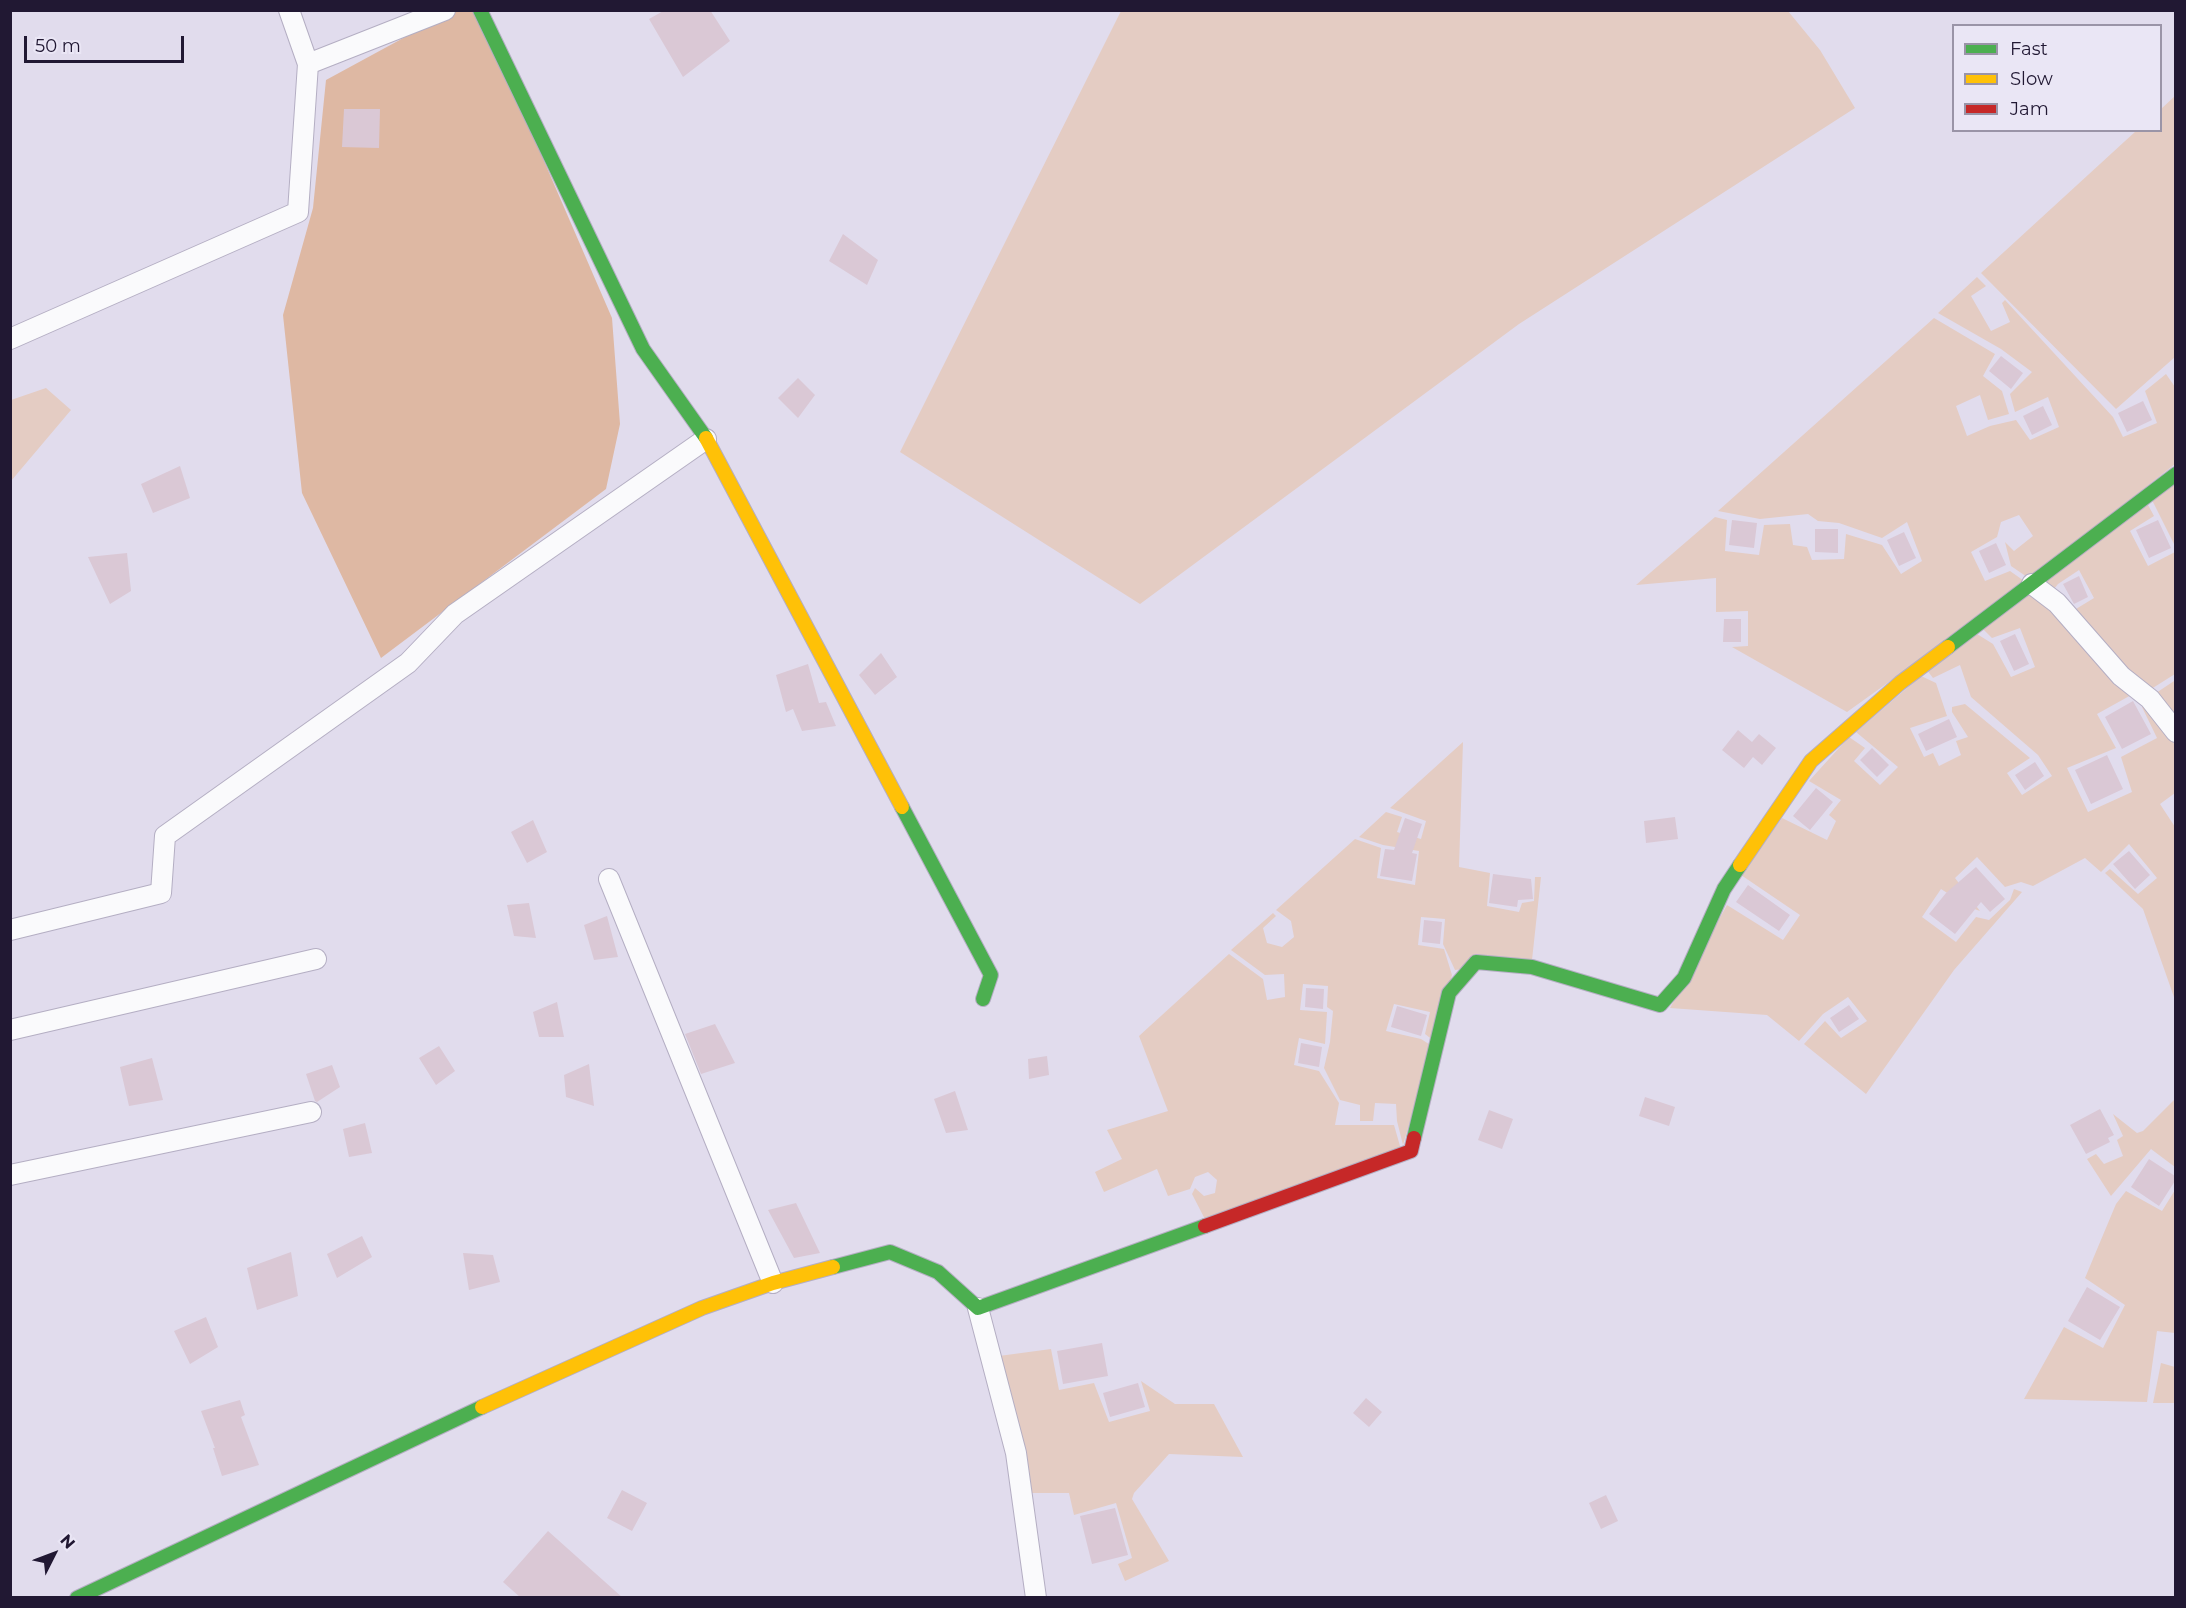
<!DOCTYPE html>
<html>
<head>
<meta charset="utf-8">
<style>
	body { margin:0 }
	#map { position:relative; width:2186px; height:1608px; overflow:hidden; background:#e1dced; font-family:Montserrat,sans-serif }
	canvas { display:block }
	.frame { position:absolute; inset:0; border:12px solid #211833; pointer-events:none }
	.legend { position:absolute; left:1952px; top:24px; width:210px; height:108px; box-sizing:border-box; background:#eae6f5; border:2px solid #9a94a7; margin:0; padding:8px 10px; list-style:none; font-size:18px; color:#211833 }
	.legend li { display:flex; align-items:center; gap:12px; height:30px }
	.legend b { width:30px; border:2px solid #9a94a7 }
	.north { position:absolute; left:24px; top:1524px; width:60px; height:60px; -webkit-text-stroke:4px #eae6f5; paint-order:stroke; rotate:48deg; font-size:16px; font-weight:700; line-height:24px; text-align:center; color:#211833 }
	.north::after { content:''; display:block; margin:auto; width:21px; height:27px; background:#211833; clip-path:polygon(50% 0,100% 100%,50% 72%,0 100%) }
	.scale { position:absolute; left:24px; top:36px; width:160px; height:27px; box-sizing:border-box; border:3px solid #211833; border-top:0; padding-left:8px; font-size:18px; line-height:21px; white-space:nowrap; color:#211833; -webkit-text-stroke:4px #eae6f5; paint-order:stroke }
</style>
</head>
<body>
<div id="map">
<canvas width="2186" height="1608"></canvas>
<div class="frame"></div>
<ul class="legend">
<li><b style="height:8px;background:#4caf50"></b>Fast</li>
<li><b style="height:8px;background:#ffc107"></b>Slow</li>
<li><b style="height:8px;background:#c62828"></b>Jam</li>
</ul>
<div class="north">N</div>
<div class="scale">50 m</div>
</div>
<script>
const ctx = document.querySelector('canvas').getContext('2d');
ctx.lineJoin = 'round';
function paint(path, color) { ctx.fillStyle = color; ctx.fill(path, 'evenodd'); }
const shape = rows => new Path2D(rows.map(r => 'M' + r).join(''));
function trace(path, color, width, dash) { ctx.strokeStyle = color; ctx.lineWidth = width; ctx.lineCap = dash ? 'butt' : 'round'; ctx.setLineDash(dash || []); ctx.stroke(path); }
const green = shape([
	[1121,11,1788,11,1820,50,1855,108,1519,324,1140,604,900,452],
	[2175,96,2175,357,2116,409,1981,273,2136,131,2160,130,2161,109],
	[1977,277,1986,286,1971,296,1991,331,2010,322,2002,303,2005,300,2113,417,2123,437,2157,423,2145,391,2166,374,2175,387,2175,464,2030,579,2011,566,2005,542,2014,551,2033,536,2019,515,2001,522,1997,537,1971,552,1985,581,2010,571,2027,583,1847,712,1732,647,1748,646,1748,611,1716,612,1716,578,1636,585,1715,517,1727,520,1725,551,1759,555,1764,525,1790,524,1793,545,1807,547,1812,560,1844,559,1846,534,1882,545,1901,574,1922,561,1907,522,1882,538,1839,523,1818,521,1808,514,1760,519,1718,511,1934,318,1995,354,1983,376,2002,391,2009,414,1988,420,1980,395,1956,406,1967,436,1990,426,2016,420,2030,440,2059,427,2048,397,2015,412,2010,394,2032,372,2001,349,1938,313],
	[46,388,71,410,11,481,11,400],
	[2175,481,2175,546,2152,500],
	[2147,503,2154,516,2130,531,2148,566,2175,552,2175,674,2148,691,2071,612,2094,598,2079,570,2058,584,2050,594,2041,583],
	[2034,591,2133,694,2097,714,2116,748,2067,768,2088,812,2132,792,2121,757,2157,738,2142,707,2145,704,2175,745,2175,793,2160,804,2175,827,2175,1000,2143,909,2105,873,2110,869,2138,894,2157,878,2129,844,2101,872,2085,858,2033,886,2021,882,2005,887,1977,857,1955,878,1980,911,1969,907,1941,889,1922,917,1956,942,1976,917,1989,920,2010,900,2014,889,2022,892,1954,970,1866,1094,1804,1044,1825,1021,1841,1038,1867,1021,1848,997,1823,1014,1799,1041,1767,1015,1670,1008,1727,905,1783,940,1800,915,1741,875,1782,818,1827,840,1836,821,1829,815,1841,800,1809,781,1849,737,1865,748,1854,761,1880,785,1898,767,1856,732,1921,676,1936,683,1947,716,1910,728,1924,757,1933,753,1939,766,1961,755,1956,741,1968,737,1952,712,1952,707,1965,704,2030,758,2007,773,2022,795,2052,776,2038,755,1971,697,1960,665,1933,678,1926,669,1977,634,1993,644,2011,677,2035,667,2020,628,1992,638,1982,628],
	[2174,681,2176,683,2175,727,2153,695],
	[1463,742,1459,867,1490,873,1487,906,1519,912,1522,903,1534,901,1535,877,1541,877,1532,960,1455,970,1443,944,1445,919,1421,917,1418,945,1444,949,1452,975,1434,1041,1425,1034,1430,1012,1394,1004,1386,1031,1421,1039,1432,1046,1403,1145,1397,1121,1396,1104,1375,1103,1373,1121,1360,1121,1360,1105,1340,1100,1324,1068,1330,1042,1333,1011,1327,1007,1328,986,1303,984,1300,1010,1327,1012,1325,1044,1299,1038,1294,1065,1319,1071,1339,1103,1335,1125,1394,1125,1402,1153,1208,1225,1192,1194,1195,1188,1204,1196,1215,1193,1217,1180,1208,1172,1195,1177,1190,1189,1168,1196,1157,1169,1104,1192,1095,1172,1122,1159,1107,1130,1168,1111,1139,1036,1229,954,1263,979,1267,1000,1285,997,1284,974,1265,975,1231,950,1273,913,1276,916,1263,928,1267,943,1282,947,1294,937,1291,921,1276,910,1355,839,1381,848,1377,878,1415,885,1419,851,1383,845,1359,837,1386,812,1402,817,1397,832,1421,839,1426,821,1390,808],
	[2175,1099,2175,1167,2151,1149,2111,1196,2087,1159,2096,1154,2104,1164,2123,1156,2117,1140,2123,1136,2113,1114,2137,1133,2143,1131],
	[2175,1190,2175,1333,2157,1331,2147,1402,2024,1399,2064,1327,2103,1348,2125,1305,2085,1278,2116,1204,2126,1191,2162,1211],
	[1051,1349,1059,1390,1094,1383,1109,1422,1150,1411,1141,1381,1175,1404,1214,1404,1243,1457,1169,1454,1134,1493,1132,1499,1169,1561,1125,1581,1118,1564,1132,1558,1116,1503,1074,1515,1069,1493,1027,1493,999,1356],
	[2161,1363,2175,1367,2175,1403,2153,1403]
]);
const forest = shape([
	[453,11,479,11,612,318,620,424,606,489,381,658,302,493,283,315,313,208,326,80]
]);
const building = shape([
	[665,10,710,10,730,41,683,77,649,19],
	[344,109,380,109,379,148,342,147],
	[843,234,878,260,867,285,829,261],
	[2001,356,2023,373,2011,389,1989,371],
	[798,378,815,395,798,418,778,398],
	[2143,401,2152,420,2127,432,2118,413],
	[2043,406,2052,425,2032,435,2023,416],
	[180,466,190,498,153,513,141,484],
	[1732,520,1757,523,1754,548,1729,545],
	[2158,520,2171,548,2149,558,2136,530],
	[1815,529,1838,529,1838,553,1815,552],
	[1904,532,1916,558,1899,566,1887,540],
	[1996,543,2006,565,1989,573,1979,551],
	[127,553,131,591,110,604,88,557],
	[2079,576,2088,597,2074,604,2063,584],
	[1724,619,1741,619,1741,642,1723,642],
	[2015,634,2029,664,2014,671,2000,641],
	[881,653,897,677,875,695,859,675],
	[808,664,819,703,826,702,836,726,802,731,793,709,786,712,776,675],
	[2133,701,2151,734,2122,749,2105,717],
	[1949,719,1957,737,1926,751,1918,734],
	[1738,730,1752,742,1759,734,1776,748,1762,765,1753,757,1744,768,1722,750],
	[1872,748,1889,765,1877,777,1860,760],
	[2107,755,2123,789,2091,804,2075,770],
	[2035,762,2044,776,2025,790,2015,775],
	[1816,788,1833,802,1810,830,1793,816],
	[1675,817,1678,839,1646,843,1644,821],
	[1405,818,1422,824,1412,853,1417,854,1412,881,1380,876,1385,849,1394,850],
	[533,820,547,852,527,863,511,832],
	[2129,851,2150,875,2135,889,2113,864],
	[1976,867,2005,899,1990,912,1981,902,1955,934,1929,914,1946,893],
	[1493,874,1531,879,1533,899,1518,900,1517,907,1489,903],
	[1748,885,1790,915,1779,931,1736,902],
	[529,903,536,938,514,936,507,905],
	[607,916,618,957,594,960,584,925],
	[1424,920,1442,922,1440,944,1422,942],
	[1306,988,1324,989,1323,1009,1305,1007],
	[557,1002,564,1037,539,1037,533,1012],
	[1849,1005,1859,1019,1839,1032,1830,1018],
	[1397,1006,1427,1015,1421,1036,1391,1027],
	[715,1024,735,1063,701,1074,685,1034],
	[1301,1043,1322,1047,1319,1067,1298,1063],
	[439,1046,455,1071,436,1085,419,1058],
	[1047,1056,1049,1075,1029,1079,1028,1059],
	[152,1058,163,1100,129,1106,120,1067],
	[589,1064,594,1106,566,1097,564,1075],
	[332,1065,340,1087,317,1102,315,1101,306,1074],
	[955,1091,968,1130,946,1133,934,1099],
	[1645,1097,1675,1107,1669,1126,1639,1116],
	[2100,1109,2114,1135,2108,1138,2110,1142,2086,1154,2070,1125],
	[1489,1110,1513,1119,1502,1149,1478,1140],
	[365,1123,372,1153,349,1157,343,1129],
	[2149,1159,2175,1176,2175,1181,2159,1206,2131,1187],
	[796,1203,820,1253,794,1258,768,1210],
	[362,1236,372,1257,337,1278,327,1254],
	[291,1252,298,1296,257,1310,247,1268],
	[463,1253,493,1255,500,1282,469,1290],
	[2087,1287,2120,1307,2100,1340,2068,1321],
	[206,1317,218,1347,190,1364,174,1331],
	[1102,1343,1108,1376,1063,1384,1057,1351],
	[1138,1383,1145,1407,1110,1417,1103,1393],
	[1366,1398,1382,1412,1369,1427,1353,1413],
	[240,1400,245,1415,241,1417,259,1465,222,1476,213,1448,215,1448,201,1411],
	[622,1490,647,1503,632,1531,607,1518],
	[1606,1495,1618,1521,1601,1529,1589,1503],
	[1115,1508,1128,1555,1092,1564,1080,1516],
	[548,1531,623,1598,521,1598,503,1582]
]);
const street = shape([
	[308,64,445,10],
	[10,339,298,212,308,64,289,10],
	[2032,584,2057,603,2121,676,2150,699,2176,732],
	[609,879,773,1283],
	[10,930,161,893,165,836,408,663,455,614,706,439],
	[10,1030,316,959],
	[10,1175,311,1112],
	[978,1308,1016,1453,1036,1598]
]);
const fast = shape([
	[480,10,643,349,706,438],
	[1948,647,2176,474],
	[902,807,991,975,983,999],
	[1414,1138,1449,993,1476,962,1532,967,1660,1005,1684,978,1724,889,1740,865],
	[833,1267,890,1252,938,1272,978,1308,1205,1226],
	[77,1598,482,1407]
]);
const slow = shape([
	[706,438,902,807],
	[1740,865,1811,761,1900,683,1948,647],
	[482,1407,702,1308,773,1283,833,1267]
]);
const jam = shape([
	[1205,1226,1411,1151,1414,1138]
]);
paint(green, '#e4ccc3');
paint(forest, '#deb8a3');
paint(building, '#dac8d5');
trace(street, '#b4aec3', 22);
trace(fast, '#b4aec3', 16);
trace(slow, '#b4aec3', 16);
trace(jam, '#b4aec3', 16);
trace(street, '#fafafc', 20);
trace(fast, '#4caf50', 14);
trace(slow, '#ffc107', 14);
trace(jam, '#c62828', 14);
</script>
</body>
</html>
